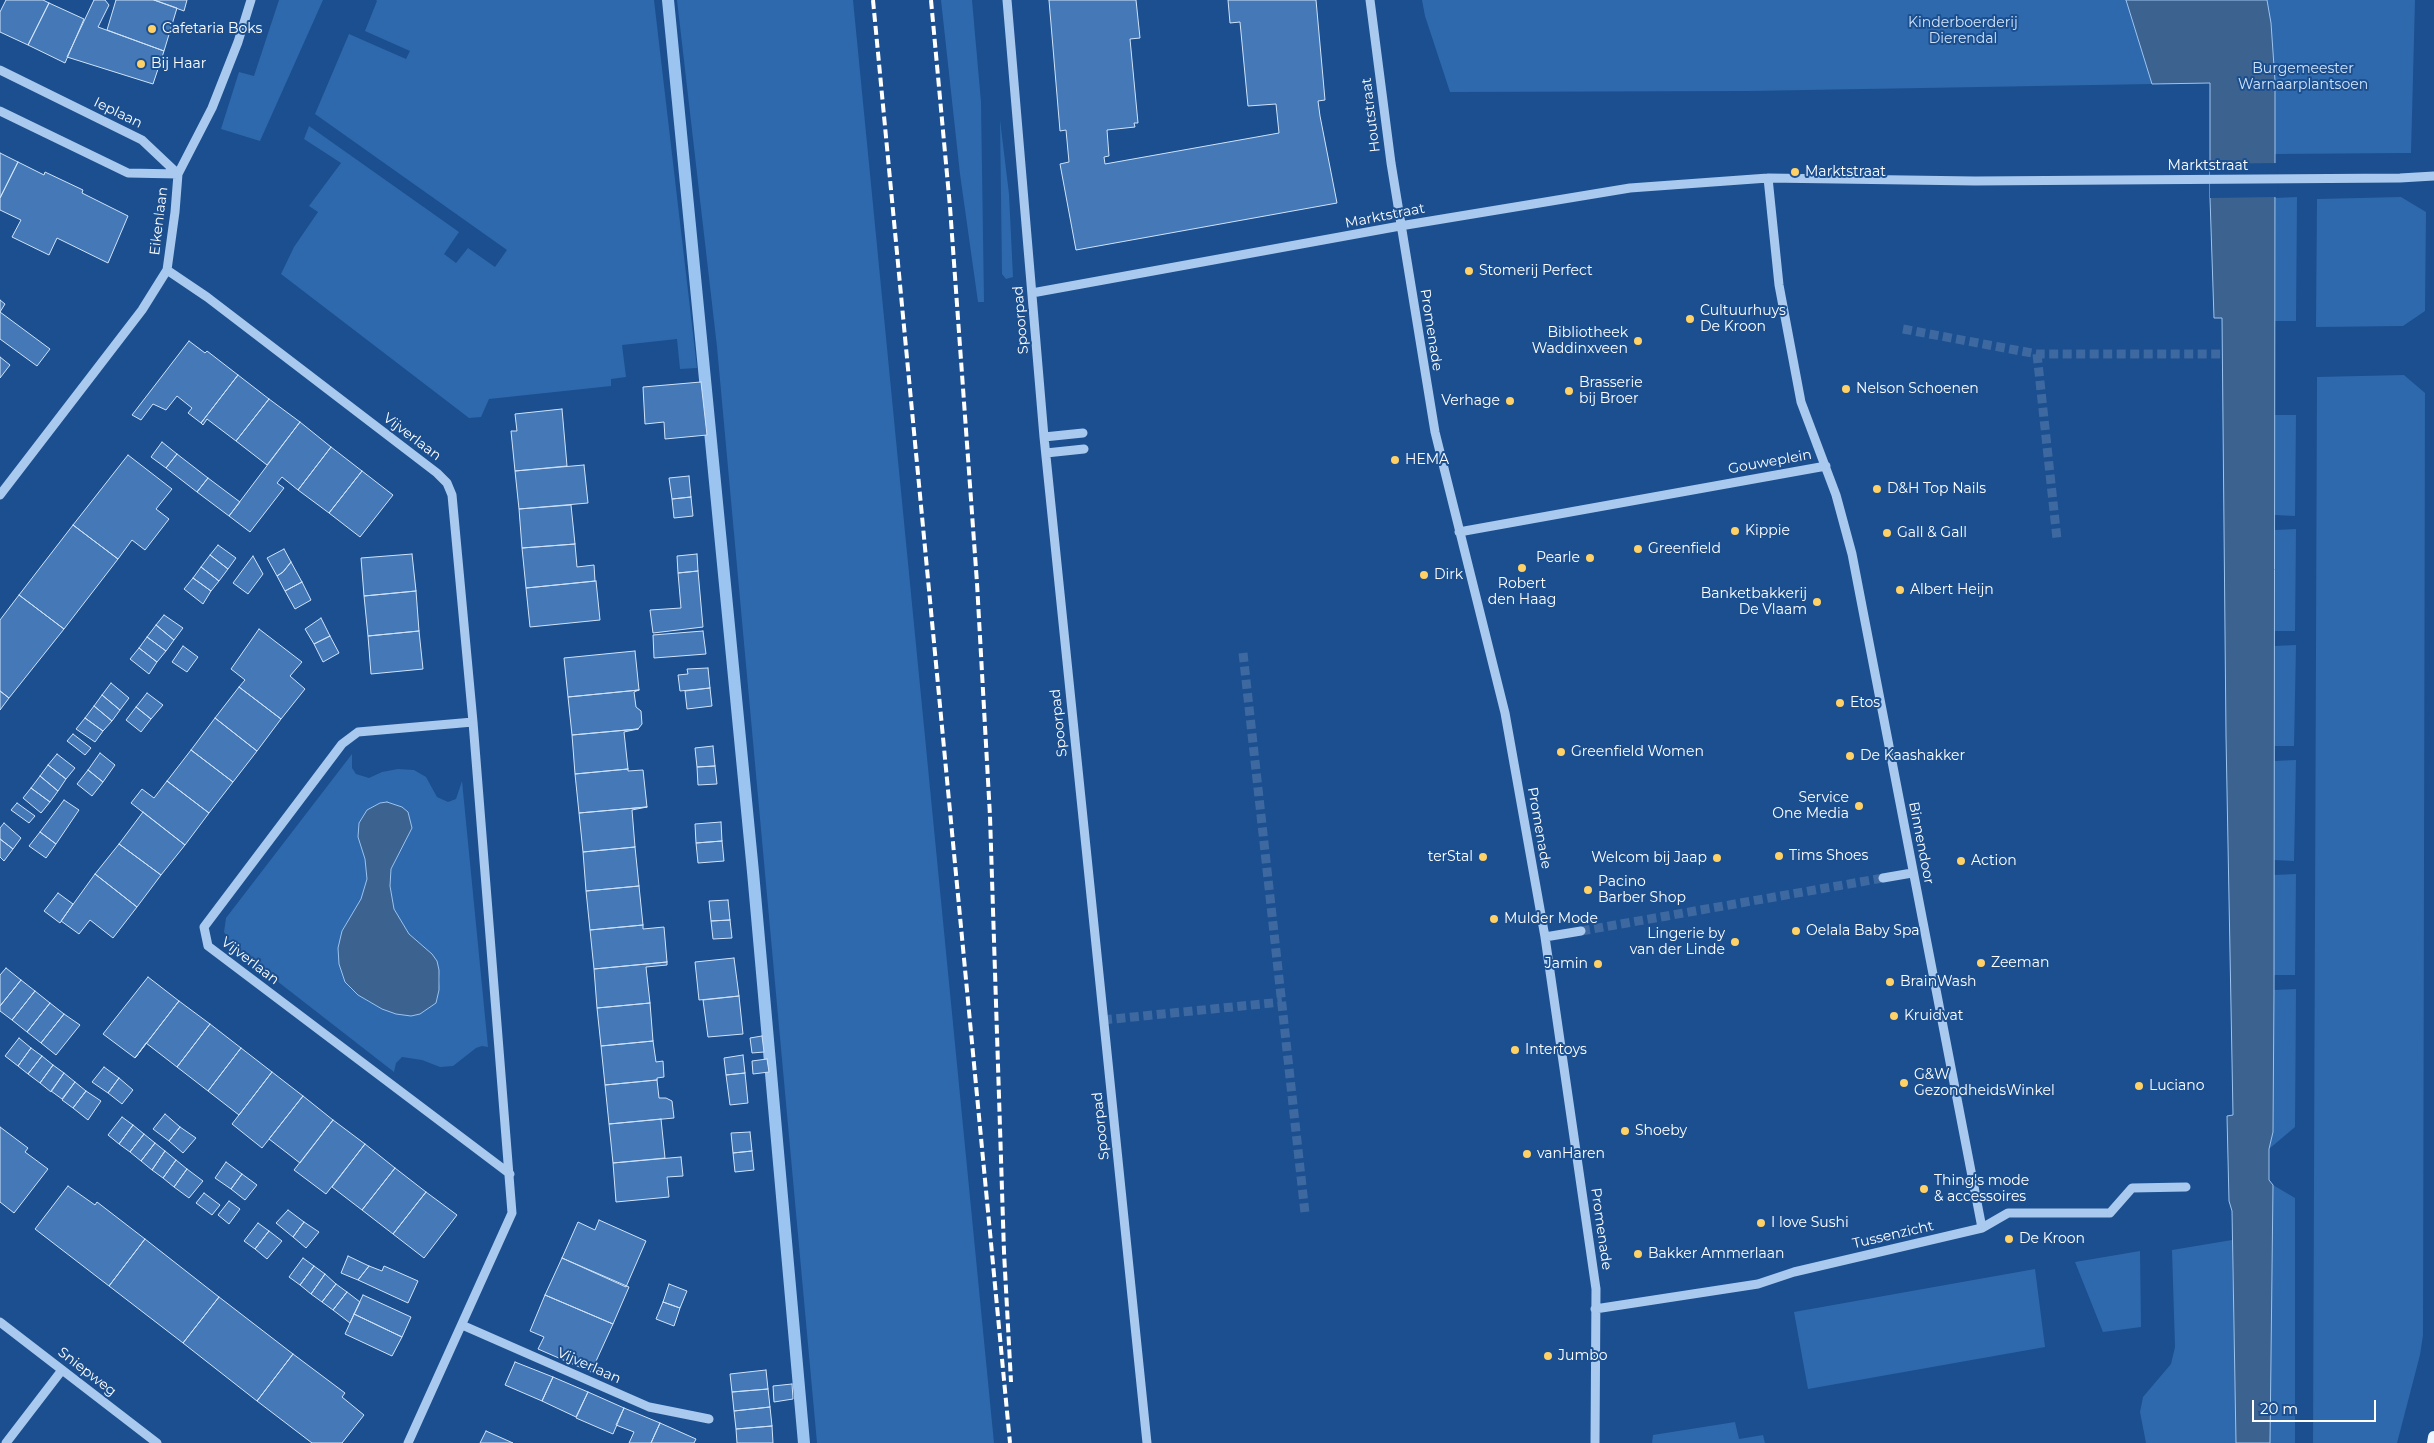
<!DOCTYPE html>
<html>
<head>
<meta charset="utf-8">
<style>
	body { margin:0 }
	#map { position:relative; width:2434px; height:1443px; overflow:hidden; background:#1b4f8f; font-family:Montserrat,sans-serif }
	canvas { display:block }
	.scale { position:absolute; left:2252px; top:1400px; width:124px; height:22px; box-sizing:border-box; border:2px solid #fff; border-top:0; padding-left:6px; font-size:15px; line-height:18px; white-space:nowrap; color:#fff; -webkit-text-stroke:4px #1b4f8f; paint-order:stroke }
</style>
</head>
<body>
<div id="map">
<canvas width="2434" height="1443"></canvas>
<div class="scale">20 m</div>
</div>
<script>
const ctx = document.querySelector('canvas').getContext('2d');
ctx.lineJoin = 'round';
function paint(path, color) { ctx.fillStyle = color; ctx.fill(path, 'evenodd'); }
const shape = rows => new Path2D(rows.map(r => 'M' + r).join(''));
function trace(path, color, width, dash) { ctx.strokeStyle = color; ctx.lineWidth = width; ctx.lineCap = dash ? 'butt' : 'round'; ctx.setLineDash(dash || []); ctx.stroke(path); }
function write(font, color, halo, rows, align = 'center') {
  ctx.font = font + ' Montserrat,sans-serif'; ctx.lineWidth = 4; ctx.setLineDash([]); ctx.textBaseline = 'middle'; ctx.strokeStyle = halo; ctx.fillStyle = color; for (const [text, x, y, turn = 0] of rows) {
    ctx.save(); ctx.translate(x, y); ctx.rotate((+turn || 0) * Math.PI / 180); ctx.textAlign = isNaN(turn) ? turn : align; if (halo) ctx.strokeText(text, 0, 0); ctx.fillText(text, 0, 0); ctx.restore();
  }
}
const green = shape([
	[279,0,323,0,260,141,221,129,239,72,254,76],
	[376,0,654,0,697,368,680,369,677,339,622,345,626,377,611,379,611,386,489,399,481,417,469,418,281,274,294,247,318,212,309,206,341,163,304,139,309,126,459,232,444,254,456,263,468,248,495,267,507,250,315,114,349,34,406,59,410,51,365,31,377,1],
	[677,0,853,0,994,1443,817,1443,717,347],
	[941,0,972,0,981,102,984,302,978,302,960,174],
	[1422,0,2415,0,2411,153,2275,154,2275,149,2210,83,1749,91,1450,92,1425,16],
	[1000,120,1009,194,1013,277,1006,279,1002,274],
	[2297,197,2296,321,2275,321,2275,198],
	[2401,197,2426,212,2425,311,2403,326,2316,327,2317,199],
	[2404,375,2425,393,2423,1335,2420,1355,2397,1443,2313,1443,2317,377],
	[2275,415,2296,415,2295,516,2275,515],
	[2296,529,2295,631,2274,631,2275,530],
	[2296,645,2294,746,2274,746,2274,646],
	[352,754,352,768,356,774,369,778,382,772,398,769,414,770,426,777,437,797,448,802,456,799,462,781,488,1047,482,1046,476,1048,453,1066,440,1067,422,1060,402,1057,396,1063,394,1072,232,946,224,932,226,918],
	[387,802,402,807,408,812,412,828,391,869,390,886,394,909,409,934,437,961,440,980,436,1003,420,1013,411,1016,369,1002,350,988,342,931,361,899,367,879,365,859,358,837,359,823,367,810,380,803],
	[2296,760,2294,861,2274,860,2274,761],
	[2296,874,2295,975,2274,975,2274,875],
	[2296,989,2295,1127,2269,1149,2273,1132,2274,990],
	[2273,1185,2295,1198,2295,1443,2270,1443],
	[2232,1240,2236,1443,2146,1443,2140,1412,2143,1397,2171,1364,2175,1347,2172,1250],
	[2140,1251,2141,1327,2103,1332,2075,1262],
	[2035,1269,2045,1347,1808,1389,1794,1312],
	[1735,1422,1739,1439,1763,1435,1765,1443,1652,1443,1653,1435]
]);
const water = shape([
	[2126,0,2267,0,2271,23,2275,81,2275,149,2274,990,2273,1132,2269,1149,2269,1180,2273,1185,2270,1443,2236,1443,2232,1211,2229,1201,2227,1116,2233,1115,2226,736,2222,318,2214,318,2210,198,2210,83,2152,84,2126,0],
	[387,802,402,807,408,812,412,828,391,869,390,886,394,909,409,934,432,954,437,961,439,970,439,990,436,1003,420,1014,411,1016,396,1014,382,1009,358,995,345,982,339,964,338,948,342,931,361,899,367,879,365,859,358,837,359,823,367,810,380,803,387,802]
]);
const pier = shape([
	[2278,163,2277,197,2210,198,2210,164]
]);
const stream = shape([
	[668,0,753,872,804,1443]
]);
const building = shape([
	[6,0,43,0,49,3,28,45,0,32,0,12,6,0],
	[94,0,105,0,109,5,98,27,164,51,153,84,67,57,94,0],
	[116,0,154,0,177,8,164,51,107,30,116,0],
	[154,0,187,0,184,11,154,0],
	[1049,0,1136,0,1140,38,1130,39,1138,123,1134,123,1135,127,1107,130,1109,156,1104,157,1105,164,1279,133,1276,104,1248,106,1240,22,1230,23,1228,0,1316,0,1325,100,1318,101,1320,116,1337,203,1076,250,1060,164,1069,162,1066,130,1060,131,1049,0],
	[49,3,84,19,65,63,28,45,49,3],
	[0,153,18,162,0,198,0,153],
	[18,162,44,175,45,172,83,190,82,193,128,216,108,263,57,238,49,255,12,237,21,220,0,210,0,198,18,162],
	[0,300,5,304,0,312,50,349,37,366,0,339,0,300],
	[189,341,205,353,207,351,238,375,201,423,188,413,192,408,177,396,166,410,153,404,141,420,132,415,189,341],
	[0,357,10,365,0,378,0,357],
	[238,375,269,399,236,441,207,419,203,425,201,423,238,375],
	[701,382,707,435,665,439,664,422,645,424,643,387,701,382],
	[269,399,300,422,267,465,236,441,269,399],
	[562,409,567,466,515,471,511,431,517,431,515,414,562,409],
	[300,422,331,447,298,490,282,477,277,483,284,488,250,532,229,516,300,422],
	[162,442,177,454,166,468,151,457,162,442],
	[331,447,362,471,329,513,298,490,331,447],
	[177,454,208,478,197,492,166,468,177,454],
	[128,455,172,489,156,509,169,519,145,550,132,540,118,559,73,525,128,455],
	[584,465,588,503,519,509,515,471,584,465],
	[362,471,393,495,360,537,329,513,362,471],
	[689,476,691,497,672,499,669,478,689,476],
	[208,478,240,502,229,516,197,492,208,478],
	[691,497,693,516,674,518,672,499,691,497],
	[571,505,575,544,522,548,519,509,571,505],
	[73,525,118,559,64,629,19,595,73,525],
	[575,544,577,567,594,565,595,581,526,588,522,548,575,544],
	[218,545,236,558,228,569,210,555,218,545],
	[284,549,291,562,283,572,277,576,267,558,284,549],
	[412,554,416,591,364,596,361,558,412,554],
	[697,554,698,571,678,573,677,556,697,554],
	[210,555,228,569,219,581,201,567,210,555],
	[253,556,263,574,248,594,233,583,253,556],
	[291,562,302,582,285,591,277,576,283,572,291,562],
	[201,567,219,581,211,591,193,578,201,567],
	[698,571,703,627,653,633,650,610,681,608,678,573,698,571],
	[193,578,211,591,203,604,184,589,193,578],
	[596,581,600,620,530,627,526,588,596,581],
	[302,582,311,600,295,609,285,591,302,582],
	[416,591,419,631,368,636,364,596,416,591],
	[19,595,64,629,9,698,0,691,0,620,19,595],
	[164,615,183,628,174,640,156,625,164,615],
	[321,618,330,636,314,644,305,629,321,618],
	[156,625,174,640,166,651,147,637,156,625],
	[259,629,302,662,290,676,305,689,281,719,239,687,245,680,231,669,259,629],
	[419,631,423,669,371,674,368,636,419,631],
	[703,631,706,654,654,658,653,635,703,631],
	[330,636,339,653,323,662,314,644,330,636],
	[147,637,166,651,157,662,139,648,147,637],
	[183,646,198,657,187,672,172,662,183,646],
	[139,648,157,662,149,674,130,659,139,648],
	[635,651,639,690,568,697,564,658,635,651],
	[708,668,710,688,680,691,678,675,688,674,687,669,708,668],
	[111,683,129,698,120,710,102,695,111,683],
	[239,687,281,719,257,751,215,718,239,687],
	[710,688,712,706,687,709,685,691,710,688],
	[639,690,634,692,636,707,641,711,642,724,638,729,572,735,568,697,639,690],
	[0,691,9,698,0,710,0,691],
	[147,693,163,705,151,719,136,707,147,693],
	[102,695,120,710,112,721,94,706,102,695],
	[94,706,112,721,103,731,85,718,94,706],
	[136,707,151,719,141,732,126,720,136,707],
	[85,718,103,731,95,742,76,729,85,718],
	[215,718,257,751,233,782,191,750,215,718],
	[638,729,624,732,628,769,575,774,572,735,638,729],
	[73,734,91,748,85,755,67,741,73,734],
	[713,746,715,766,697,767,695,748,713,746],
	[191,750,233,782,209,813,167,781,191,750],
	[100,753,115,765,103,782,88,770,100,753],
	[57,754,75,768,66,779,48,765,57,754],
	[48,765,66,779,58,791,40,776,48,765],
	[715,766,717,784,698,785,697,767,715,766],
	[628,769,628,771,643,770,647,807,579,813,575,774,628,769],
	[88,770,103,782,92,796,77,784,88,770],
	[40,776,58,791,50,802,31,788,40,776],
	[167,781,209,813,185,845,131,803,142,789,154,798,167,781],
	[31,788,50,802,41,813,23,798,31,788],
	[64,800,79,810,56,844,40,832,64,800],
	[17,803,35,816,29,823,11,810,17,803],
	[647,807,632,810,635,847,583,852,579,813,647,807],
	[143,812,185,845,161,875,119,844,143,812],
	[721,822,722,841,696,843,695,824,721,822],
	[4,823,21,838,13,849,0,839,0,828,4,823],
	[40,832,56,844,46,858,29,846,40,832],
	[0,839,13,849,4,861,0,857,0,839],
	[722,841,724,861,698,863,696,843,722,841],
	[119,844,161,875,137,907,95,874,119,844],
	[635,847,639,886,586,891,583,852,635,847],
	[95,874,137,907,113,938,90,920,79,934,61,921,95,874],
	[639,886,643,925,590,930,586,891,639,886],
	[58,893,73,904,60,923,44,911,58,893],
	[728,900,730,920,711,921,709,901,728,900],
	[730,920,732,938,713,939,711,921,730,920],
	[643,925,643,929,664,927,667,962,594,969,590,930,643,925],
	[734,958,739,996,699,1000,695,962,734,958],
	[667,962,667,965,646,967,650,1003,597,1008,594,969,667,962],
	[6,968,21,980,0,1006,0,975,6,968],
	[148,977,179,1001,135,1058,103,1034,148,977],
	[21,980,35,991,12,1020,0,1011,0,1006,21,980],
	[35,991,50,1003,27,1032,12,1020,35,991],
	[739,996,743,1034,708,1037,703,1000,739,996],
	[179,1001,210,1024,177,1067,146,1043,135,1058,179,1001],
	[50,1003,64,1014,41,1043,27,1032,50,1003],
	[650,1003,653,1041,601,1046,597,1008,650,1003],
	[64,1014,80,1025,56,1055,41,1043,64,1014],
	[210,1024,241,1048,208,1091,177,1067,210,1024],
	[762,1036,764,1052,752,1053,750,1038,762,1036],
	[19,1038,31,1048,18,1066,5,1056,19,1038],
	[653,1041,656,1062,663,1061,664,1077,657,1078,657,1080,605,1085,601,1046,653,1041],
	[31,1048,42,1056,28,1074,18,1066,31,1048],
	[241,1048,272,1072,239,1115,208,1091,241,1048],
	[743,1055,745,1073,726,1075,724,1058,743,1055],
	[42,1056,53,1065,40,1083,28,1074,42,1056],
	[767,1059,769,1072,753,1074,752,1061,767,1059],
	[53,1065,64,1073,51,1092,40,1083,53,1065],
	[104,1067,119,1078,108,1093,92,1082,104,1067],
	[272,1072,303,1096,262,1148,232,1124,272,1072],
	[64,1073,75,1082,62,1099,51,1091,64,1073],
	[745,1073,748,1103,730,1105,726,1075,745,1073],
	[119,1078,133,1090,122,1104,108,1093,119,1078],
	[657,1080,659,1098,666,1098,672,1101,674,1118,609,1124,605,1085,657,1080],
	[75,1082,86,1091,73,1108,62,1100,75,1082],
	[86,1091,101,1101,88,1120,73,1108,86,1091],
	[303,1096,333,1120,300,1163,269,1139,303,1096],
	[165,1114,180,1127,169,1141,153,1129,165,1114],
	[122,1117,133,1125,119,1144,108,1135,122,1117],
	[661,1119,665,1158,613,1163,609,1124,661,1119],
	[333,1120,365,1144,326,1194,294,1170,333,1120],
	[133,1125,144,1134,130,1152,119,1144,133,1125],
	[0,1127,28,1148,25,1152,48,1169,14,1213,0,1202,0,1127],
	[180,1127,196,1138,183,1153,169,1141,180,1127],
	[750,1132,752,1151,733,1153,731,1133,750,1132],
	[144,1134,155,1143,141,1161,130,1152,144,1134],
	[155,1143,165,1151,152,1170,141,1161,155,1143],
	[365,1144,395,1168,362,1210,332,1187,365,1144],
	[165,1151,176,1160,163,1178,152,1170,165,1151],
	[752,1151,754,1170,735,1172,733,1153,752,1151],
	[681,1157,683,1176,667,1177,669,1197,616,1202,613,1163,681,1157],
	[176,1160,187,1169,174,1187,163,1178,176,1160],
	[226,1162,242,1174,231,1189,215,1178,226,1162],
	[395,1168,426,1192,393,1234,362,1210,395,1168],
	[187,1169,203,1181,189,1198,174,1187,187,1169],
	[242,1174,257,1185,245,1200,231,1189,242,1174],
	[68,1186,95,1205,97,1202,145,1239,109,1286,35,1229,68,1186],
	[426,1192,457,1215,424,1258,393,1234,426,1192],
	[204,1193,220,1205,212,1215,196,1203,204,1193],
	[229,1201,240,1209,229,1224,218,1215,229,1201],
	[288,1210,304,1222,293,1237,276,1223,288,1210],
	[599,1220,646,1241,626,1287,562,1258,578,1222,595,1230,599,1220],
	[304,1222,319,1232,306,1248,293,1237,304,1222],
	[258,1223,269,1231,255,1249,244,1241,258,1223],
	[269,1231,282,1241,267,1259,255,1249,269,1231],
	[145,1239,219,1297,183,1343,109,1286,145,1239],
	[348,1256,369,1266,358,1280,341,1273,348,1256],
	[303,1258,314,1266,300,1285,289,1277,303,1258],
	[562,1258,629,1287,613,1324,545,1295,562,1258],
	[314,1266,325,1274,311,1294,300,1285,314,1266],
	[369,1266,382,1271,384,1266,418,1281,408,1303,358,1280,369,1266],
	[325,1274,336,1284,322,1302,311,1294,325,1274],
	[336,1284,347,1292,333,1310,322,1302,336,1284],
	[669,1284,687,1291,680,1308,663,1302,669,1284],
	[347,1292,360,1302,350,1323,333,1310,347,1292],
	[363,1295,411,1317,402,1337,354,1314,363,1295],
	[545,1295,613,1324,591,1372,538,1349,544,1337,530,1331,545,1295],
	[219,1297,293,1354,257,1401,183,1343,219,1297],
	[663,1302,680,1308,674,1326,656,1319,663,1302],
	[354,1314,402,1337,392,1356,345,1334,354,1314],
	[293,1354,345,1393,342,1397,364,1415,342,1443,312,1443,257,1401,293,1354],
	[515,1362,553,1377,542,1401,505,1385,515,1362],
	[766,1370,768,1389,732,1392,730,1374,766,1370],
	[553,1377,588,1392,576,1417,542,1401,553,1377],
	[792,1384,793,1399,774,1402,773,1386,792,1384],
	[768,1389,770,1407,734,1411,732,1392,768,1389],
	[588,1392,624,1408,613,1434,576,1418,588,1392],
	[770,1407,772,1426,736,1429,734,1411,770,1407],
	[624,1408,660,1423,651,1443,629,1443,634,1432,616,1425,624,1408],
	[660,1423,696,1439,694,1443,651,1443,660,1423],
	[772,1426,773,1443,737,1443,736,1429,772,1426],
	[486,1431,513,1443,480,1443,486,1431]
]);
const minorTunnel = shape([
	[1903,329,2037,354,2222,354],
	[2037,354,2057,539],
	[1243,653,1305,1213],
	[1581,931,1883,878],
	[1103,1020,1282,1002]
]);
const minor = shape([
	[1007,0,1044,437,1147,1443],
	[1370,0,1391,163,1435,432,1505,713,1545,937,1596,1289,1595,1443],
	[0,70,142,140,178,174],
	[0,111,128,173,178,174],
	[1768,178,1779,285,1801,402,1836,495,1852,554,1982,1228],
	[167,270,207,297,437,473,447,483,452,495,473,722,512,1213,408,1443],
	[1032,293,1400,226,1630,188,1768,178,1975,181,2400,178,2434,176],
	[1044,437,1083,433],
	[1046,453,1084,449],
	[0,495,142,310,167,270,175,212,178,174,212,108,238,42,251,0],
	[1459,532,1826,466],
	[473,722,358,732,342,744,204,927,208,946,510,1174],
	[1883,878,1912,873],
	[1545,937,1581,931],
	[1595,1309,1758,1284,1794,1272,1982,1228,2008,1213,2110,1213,2132,1188,2186,1187],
	[0,1322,157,1443],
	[462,1325,649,1407,709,1419],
	[6,1443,62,1370]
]);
const major = shape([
	[2433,1443,2434,1437]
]);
const rail = shape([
	[873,0,1010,1443],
	[931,0,950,207,977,583,990,816,1004,1252,1011,1382]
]);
const markers = [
	[152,29,5,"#ffd166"],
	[141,64,5,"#ffd166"],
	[1795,172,5,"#ffd166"],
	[1469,271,5,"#ffd166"],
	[1690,319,5,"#ffd166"],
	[1638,341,5,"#ffd166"],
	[1846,389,5,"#ffd166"],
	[1569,391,5,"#ffd166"],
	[1510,401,5,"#ffd166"],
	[1395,460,5,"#ffd166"],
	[1877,489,5,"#ffd166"],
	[1735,531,5,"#ffd166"],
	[1887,533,5,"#ffd166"],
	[1638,549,5,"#ffd166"],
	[1590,558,5,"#ffd166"],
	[1522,568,5,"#ffd166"],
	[1424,575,5,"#ffd166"],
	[1900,590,5,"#ffd166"],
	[1817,602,5,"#ffd166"],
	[1840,703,5,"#ffd166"],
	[1561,752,5,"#ffd166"],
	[1850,756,5,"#ffd166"],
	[1859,806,5,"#ffd166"],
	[1779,856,5,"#ffd166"],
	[1483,857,5,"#ffd166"],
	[1717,858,5,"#ffd166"],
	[1961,861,5,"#ffd166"],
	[1588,890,5,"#ffd166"],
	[1494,919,5,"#ffd166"],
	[1796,931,5,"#ffd166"],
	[1735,942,5,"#ffd166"],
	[1981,963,5,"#ffd166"],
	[1598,964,5,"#ffd166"],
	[1890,982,5,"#ffd166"],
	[1894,1016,5,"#ffd166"],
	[1515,1050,5,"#ffd166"],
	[1904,1083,5,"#ffd166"],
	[2139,1086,5,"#ffd166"],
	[1625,1131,5,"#ffd166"],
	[1527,1154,5,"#ffd166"],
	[1924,1189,5,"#ffd166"],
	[1761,1223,5,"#ffd166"],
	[2009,1239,5,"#ffd166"],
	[1638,1254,5,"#ffd166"],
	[1548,1356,5,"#ffd166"]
];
const parkNames = [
	["Kinderboerderij",1963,23],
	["Dierendal",1963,39],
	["Burgemeester",2303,69],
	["Warnaarplantsoen",2303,85]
];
const poiNames = [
	["Cafetaria Boks",162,29],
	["Bij Haar",151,64],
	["Marktstraat",1805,172],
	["Stomerij Perfect",1479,271],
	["Cultuurhuys",1700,311],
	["De Kroon",1700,327],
	["Bibliotheek",1628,333,"right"],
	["Waddinxveen",1628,349,"right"],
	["Brasserie",1579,383],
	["bij Broer",1579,399],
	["Nelson Schoenen",1856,389],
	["Verhage",1500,401,"right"],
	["HEMA",1405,460],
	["D&H Top Nails",1887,489],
	["Kippie",1745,531],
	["Gall & Gall",1897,533],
	["Greenfield",1648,549],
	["Pearle",1580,558,"right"],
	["Dirk",1434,575],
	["Robert",1522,584,"center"],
	["den Haag",1522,600,"center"],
	["Albert Heijn",1910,590],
	["Banketbakkerij",1807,594,"right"],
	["De Vlaam",1807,610,"right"],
	["Etos",1850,703],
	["Greenfield Women",1571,752],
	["De Kaashakker",1860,756],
	["Service",1849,798,"right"],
	["One Media",1849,814,"right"],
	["Tims Shoes",1789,856],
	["terStal",1473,857,"right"],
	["Welcom bij Jaap",1707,858,"right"],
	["Action",1971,861],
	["Pacino",1598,882],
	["Barber Shop",1598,898],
	["Mulder Mode",1504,919],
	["Oelala Baby Spa",1806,931],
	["Lingerie by",1725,934,"right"],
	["van der Linde",1725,950,"right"],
	["Zeeman",1991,963],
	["Jamin",1588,964,"right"],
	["BrainWash",1900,982],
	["Kruidvat",1904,1016],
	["Intertoys",1525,1050],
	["G&W",1914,1075],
	["GezondheidsWinkel",1914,1091],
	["Luciano",2149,1086],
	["Shoeby",1635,1131],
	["vanHaren",1537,1154],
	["Thing's mode",1934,1181],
	["& accessoires",1934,1197],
	["I love Sushi",1771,1223],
	["De Kroon",2019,1239],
	["Bakker Ammerlaan",1648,1254],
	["Jumbo",1558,1356]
];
const streetNames = [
	["Ieplaan",118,113,26],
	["Houtstraat",1371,115,-97],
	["Marktstraat",2208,166],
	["Marktstraat",1385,216,-11],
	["Eikenlaan",159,221,-83],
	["Spoorpad",1021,320,-95],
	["Promenade",1431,330,81],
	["Vijverlaan",412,437,37],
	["Gouweplein",1770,462,-10],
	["Spoorpad",1059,723,-96],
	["Promenade",1539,828,80],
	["Binnendoor",1921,843,79],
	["Vijverlaan",250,961,37],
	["Spoorpad",1101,1126,-96],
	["Promenade",1601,1229,82],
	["Tussenzicht",1893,1235,-13],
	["Vijverlaan",589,1366,24],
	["Sniepweg",87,1372,38]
];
paint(green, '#2e69ad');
paint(water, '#3c6290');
trace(water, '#9cc4f0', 1);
paint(pier, '#1b4f8f');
trace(stream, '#9cc4f0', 12);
paint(building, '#4478b7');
trace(building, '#cfe3fa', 1);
trace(minorTunnel, '#3d69a0', 9, [9, 4.5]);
trace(minor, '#a9c9ee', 9);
trace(major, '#f0f6ff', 12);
trace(rail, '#fff', 4, [9, 4]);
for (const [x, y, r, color] of markers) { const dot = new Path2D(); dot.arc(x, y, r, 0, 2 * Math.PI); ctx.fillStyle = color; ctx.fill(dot); trace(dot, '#1b4f8f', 2); }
write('14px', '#cfe3fa', '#1b4f8f', parkNames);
write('14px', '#fff', '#1b4f8f', poiNames, 'left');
write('14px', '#fff', '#1b4f8f', streetNames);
</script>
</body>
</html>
